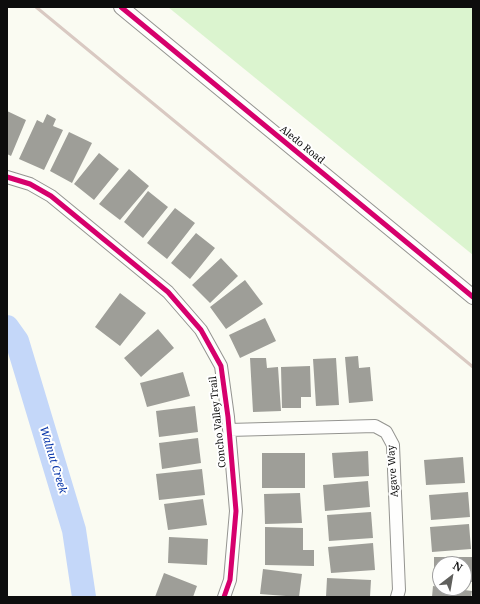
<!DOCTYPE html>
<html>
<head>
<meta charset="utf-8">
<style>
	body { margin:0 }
	#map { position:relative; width:480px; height:604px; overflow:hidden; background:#fafbf2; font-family:"Noto Serif",serif }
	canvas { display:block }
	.frame { position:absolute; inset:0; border:8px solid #0d0d0d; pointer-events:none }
	.north { position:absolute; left:432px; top:556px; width:40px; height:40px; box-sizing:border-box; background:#fff; border:1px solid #9e9e9e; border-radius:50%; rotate:31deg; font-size:11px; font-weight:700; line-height:16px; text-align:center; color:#0d0d0d }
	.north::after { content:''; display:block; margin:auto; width:14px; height:18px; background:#60605d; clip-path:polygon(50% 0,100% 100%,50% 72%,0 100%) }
</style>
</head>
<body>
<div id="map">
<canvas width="480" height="604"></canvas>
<div class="frame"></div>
<div class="north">N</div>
</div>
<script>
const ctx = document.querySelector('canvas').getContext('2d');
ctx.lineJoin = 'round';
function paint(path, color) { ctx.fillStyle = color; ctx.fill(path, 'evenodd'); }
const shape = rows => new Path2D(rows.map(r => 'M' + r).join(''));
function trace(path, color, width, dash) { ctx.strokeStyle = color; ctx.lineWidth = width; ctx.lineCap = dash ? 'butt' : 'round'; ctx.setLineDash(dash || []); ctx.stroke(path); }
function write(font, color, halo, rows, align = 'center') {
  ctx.font = font + ' "Noto Serif",serif'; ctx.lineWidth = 4; ctx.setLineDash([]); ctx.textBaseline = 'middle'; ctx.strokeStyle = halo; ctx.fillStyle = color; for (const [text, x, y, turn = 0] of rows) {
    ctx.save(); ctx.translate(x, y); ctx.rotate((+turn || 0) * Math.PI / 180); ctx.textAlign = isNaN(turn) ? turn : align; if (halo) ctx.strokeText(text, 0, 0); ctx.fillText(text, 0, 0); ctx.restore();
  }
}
const green = shape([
	[168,7,473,7,473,255]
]);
const river = shape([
	[7,327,17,341,74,530,84,597]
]);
const building = shape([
	[7,111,26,120,11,156,7,154],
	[47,114,56,119,53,126,63,130,44,170,19,159,37,120,43,123],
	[69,132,92,143,72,183,50,171],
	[99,153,119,169,94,200,74,184],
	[129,169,149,186,120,220,99,204],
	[148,191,168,207,143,238,124,222],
	[175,208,195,223,167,259,147,243],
	[196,233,215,248,190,279,171,263],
	[221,258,238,276,210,303,192,285],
	[245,280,263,304,226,329,210,307],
	[120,293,146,313,120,346,95,327],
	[265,318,276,341,240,358,229,335],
	[158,329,174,348,141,377,124,358],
	[358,356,359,368,370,367,373,401,349,403,345,357],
	[250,358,266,358,267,368,278,367,281,411,253,412],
	[336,358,339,405,316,406,313,359],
	[310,366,311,397,301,397,301,408,282,408,281,367],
	[183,372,190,396,147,407,140,383],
	[195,406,198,432,159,437,156,411],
	[198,438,201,463,162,469,159,443],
	[368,451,369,476,334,478,332,453],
	[262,453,305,453,305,488,262,488],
	[463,457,465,483,426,485,424,460],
	[202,469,205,495,159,500,156,474],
	[368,481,370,507,325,511,323,485],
	[468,492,470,517,431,520,429,495],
	[300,493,302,523,265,524,264,494],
	[203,499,207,525,168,530,164,504],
	[371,512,373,538,329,541,327,515],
	[469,524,471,549,432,552,430,527],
	[265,527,303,528,303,550,314,550,314,566,265,565],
	[169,537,208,539,207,565,168,563],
	[373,543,375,570,331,573,328,547],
	[434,557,473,557,473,582,464,582,464,564,440,564,440,583,434,583],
	[263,569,302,574,299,597,260,594],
	[164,573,197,586,193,597,155,597],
	[327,578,371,580,370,597,326,597],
	[433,586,472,591,471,597,432,597]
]);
const minor = shape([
	[7,177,30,184,51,196,168,292,201,330,221,366,228,417,236,511,230,580,224,597],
	[229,430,375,426,386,432,393,445,399,590,397,597]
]);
const tertiary = shape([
	[121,7,473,297]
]);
const rail = shape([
	[36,7,473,367]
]);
const cycleway = shape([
	[121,7,473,297],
	[7,177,30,184,51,196,168,292,201,330,221,366,228,417,236,511,230,580,224,597]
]);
const streetNames = [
	["Aledo Road",302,145,39],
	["Concho Valley Trail",218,422,-96],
	["Agave Way",393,471,-94]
];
const waterNames = [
	["Walnut Creek",53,460,73]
];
paint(green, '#dbf4cf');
trace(river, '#c4d7f9', 24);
paint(building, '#9e9e98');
trace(minor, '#949490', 14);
trace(tertiary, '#949490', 16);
trace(minor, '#fefefd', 12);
trace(tertiary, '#fefefd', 14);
trace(rail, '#d9c9c2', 3);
trace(cycleway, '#d6006c', 5);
write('10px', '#0d0d0d', '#fff', streetNames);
write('italic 11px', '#0b38ab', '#fff', waterNames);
</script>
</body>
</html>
